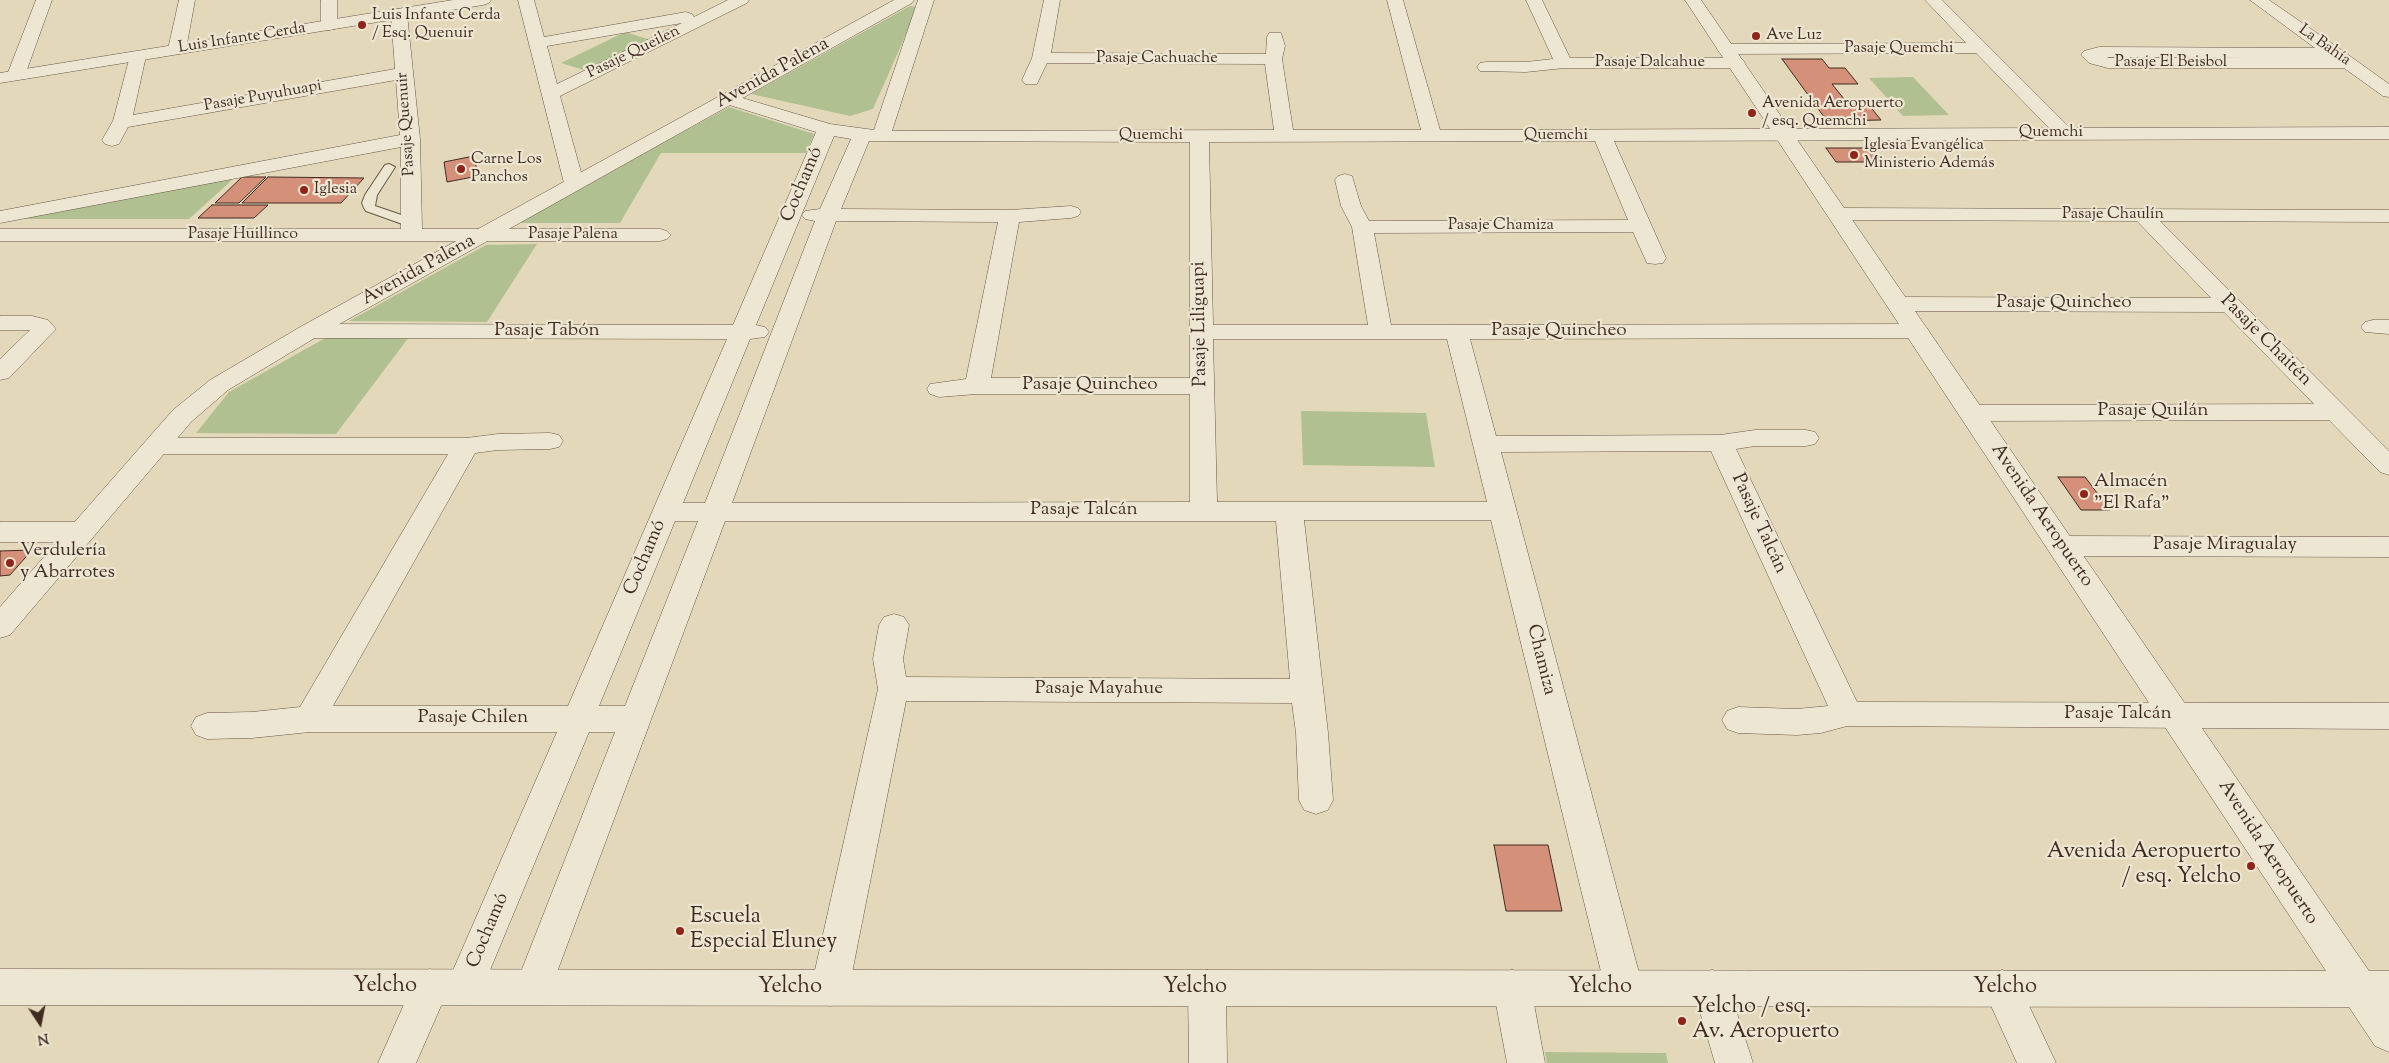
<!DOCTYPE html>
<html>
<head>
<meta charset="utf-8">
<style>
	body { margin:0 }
	#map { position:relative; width:2389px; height:1063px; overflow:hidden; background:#e3d9ba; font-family:"Sorts Mill Goudy",serif }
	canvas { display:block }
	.north { position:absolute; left:15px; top:998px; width:50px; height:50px; -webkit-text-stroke:4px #ede6d2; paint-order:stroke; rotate:169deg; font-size:14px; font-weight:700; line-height:20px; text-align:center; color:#402b23 }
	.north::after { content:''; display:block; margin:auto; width:18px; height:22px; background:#402b23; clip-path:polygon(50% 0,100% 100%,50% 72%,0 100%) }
</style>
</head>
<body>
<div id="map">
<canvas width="2389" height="1063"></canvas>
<div class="north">N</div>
</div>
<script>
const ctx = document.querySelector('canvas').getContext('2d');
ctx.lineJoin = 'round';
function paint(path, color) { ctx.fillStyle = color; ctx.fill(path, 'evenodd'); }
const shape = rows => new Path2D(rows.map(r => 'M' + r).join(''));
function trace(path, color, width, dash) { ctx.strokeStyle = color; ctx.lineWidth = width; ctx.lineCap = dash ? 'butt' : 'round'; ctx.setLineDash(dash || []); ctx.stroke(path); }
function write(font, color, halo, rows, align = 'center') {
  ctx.font = font + ' "Sorts Mill Goudy",serif'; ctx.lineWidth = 4.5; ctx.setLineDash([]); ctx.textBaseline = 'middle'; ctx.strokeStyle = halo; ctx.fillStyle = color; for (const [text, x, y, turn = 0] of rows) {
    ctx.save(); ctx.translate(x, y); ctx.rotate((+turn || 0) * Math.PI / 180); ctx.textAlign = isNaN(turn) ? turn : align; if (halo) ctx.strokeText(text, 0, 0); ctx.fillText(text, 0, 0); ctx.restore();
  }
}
const green = shape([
	[910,6,918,7,873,109,850,116,751,94],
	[625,32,654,41,590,72,561,63],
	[1913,77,1949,115,1903,116,1869,78],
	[729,107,814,134,806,153,661,153,620,223,515,223],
	[234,176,231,181,189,219,6,219],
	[537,244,487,322,349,321,486,245],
	[327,337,409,337,336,434,196,433,229,392],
	[1301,411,1426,413,1435,467,1303,465],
	[1545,1052,1666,1053,1668,1063,1547,1063]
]);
const building = shape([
	[1782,59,1822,59,1829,68,1845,68,1858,84,1832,84,1848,104,1868,104,1881,120,1827,121,1782,59],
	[1826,148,1872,148,1882,162,1836,162,1826,148],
	[474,156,478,176,447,182,444,162,474,156],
	[242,177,266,177,239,203,215,203,242,177],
	[268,177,364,178,341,203,242,203,268,177],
	[212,205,268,205,254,218,198,218,212,205],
	[2058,477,2085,477,2110,510,2081,510,2058,477],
	[32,550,10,575,0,576,0,551,32,550],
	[1494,845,1548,845,1562,911,1506,911,1494,845]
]);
const service = shape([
	[389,164,395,167,377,195,375,206,416,220,418,223,416,226,408,226,366,211,364,208,362,203,365,195,385,165,389,164]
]);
const minor = shape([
	[36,0,52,0,25,75,22,79,10,79,7,75,36,0],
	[179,0,195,0,186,49,183,53,177,54,171,53,168,49,179,0],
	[321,0,337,0,337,25,335,29,329,30,323,29,321,25,321,0],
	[518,0,534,0,544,37,686,12,692,14,694,17,728,0,749,0,747,3,560,96,584,183,581,187,574,189,567,187,564,183,518,0],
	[682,23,557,84,547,46,682,23],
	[918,0,934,0,892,131,1274,130,1265,64,1047,63,1037,84,1025,84,1022,80,1032,58,1044,0,1060,0,1051,53,1266,54,1267,37,1269,33,1281,33,1285,46,1282,59,1293,130,1421,130,1387,0,1403,0,1440,130,2049,128,1976,53,1726,54,1720,53,1717,49,1720,45,1726,44,1966,43,1925,0,1942,0,2070,128,2389,127,2389,139,1614,141,1666,258,1663,263,1655,264,1647,263,1633,232,1374,233,1391,325,1917,324,1925,326,1929,331,1925,336,1917,338,1470,339,1496,436,1720,435,1755,430,1806,430,1815,432,1819,438,1815,444,1806,446,1755,446,1736,449,1857,702,2389,703,2389,729,1847,726,1821,733,1797,735,1738,733,1727,729,1722,720,1727,711,1738,707,1797,709,1828,706,1711,451,1501,452,1643,988,1637,1000,1624,1006,1611,1000,1605,988,1491,520,1304,520,1328,733,1333,800,1328,810,1316,814,1304,810,1299,800,1296,733,1292,703,906,701,849,988,843,1000,830,1006,817,1000,811,988,878,689,873,659,879,625,884,617,894,614,904,617,909,625,903,659,906,677,1290,679,1276,521,725,521,547,999,534,1005,521,999,515,987,615,732,589,732,478,999,465,1005,452,999,448,990,416,1063,378,1063,417,975,430,969,443,975,447,984,557,732,310,732,252,738,207,739,196,735,191,726,196,717,207,713,252,712,300,707,448,454,156,454,147,452,143,446,147,440,156,438,466,438,498,434,550,433,559,435,563,441,559,447,550,449,498,450,475,453,333,706,568,706,727,339,310,338,302,336,298,331,302,326,310,324,733,325,816,132,723,103,720,99,723,95,729,94,830,124,874,130,918,0],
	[834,136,851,139,820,209,805,211,802,215,805,219,815,221,705,503,683,503,750,339,765,337,769,332,765,327,756,325,834,136],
	[869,141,1190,142,1190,378,991,378,1019,222,1071,218,1078,216,1081,212,1078,208,1071,206,1010,210,841,209,869,141],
	[1595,141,1628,220,1369,221,1361,206,1352,176,1345,174,1338,176,1335,180,1341,206,1352,227,1368,325,1213,325,1209,142,1595,141],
	[836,221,998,222,966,379,930,384,927,389,930,394,939,397,977,394,1190,394,1190,502,732,503,836,221],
	[1213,339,1447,339,1487,502,1217,502,1213,339],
	[675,521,698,521,625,706,599,706,675,521],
	[1526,0,1542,0,1570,58,1736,58,1742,59,1745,63,1742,67,1736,68,1564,68,1526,72,1480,71,1477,67,1480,63,1486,62,1526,62,1553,59,1526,0],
	[2250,0,2269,0,2340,49,2389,84,2389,97,2383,96,2344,68,2108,68,2089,63,2081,55,2084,51,2099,47,2315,48,2250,0],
	[2107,57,2244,58,2109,58,2107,57],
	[399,9,405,11,407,14,420,139,422,229,660,229,667,231,671,235,667,239,660,241,0,241,0,229,401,229,401,147,0,223,0,211,400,135,396,80,128,127,119,144,112,146,105,144,102,140,113,121,131,52,143,52,146,56,133,115,395,69,391,14,393,11,399,9],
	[1838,208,2389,210,2389,222,2160,221,2389,451,2389,475,2380,472,2329,420,1971,421,1962,419,1959,413,1962,407,1971,405,2314,404,2224,312,1898,311,1890,309,1887,304,1890,299,1898,297,2211,298,2137,221,1838,220,1831,218,1828,214,1831,210,1838,208],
	[0,316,32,316,48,320,56,329,9,378,0,380,0,359,30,330,0,330,0,316],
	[2373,320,2389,320,2389,334,2365,332,2361,327,2365,322,2373,320],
	[0,522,82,522,92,525,96,532,92,539,82,542,0,542,0,522],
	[2061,536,2389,537,2389,557,2061,556,2051,553,2047,546,2051,539,2061,536],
	[1207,970,1220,976,1226,988,1227,1063,1189,1063,1188,988,1194,976,1207,970],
	[1512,970,1525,976,1531,988,1545,1063,1507,1063,1493,988,1499,976,1512,970],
	[1712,970,1725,976,1753,1063,1715,1063,1693,988,1699,976,1712,970],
	[2002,970,2015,976,2056,1063,2017,1063,1983,988,1989,976,2002,970]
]);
const tertiary = shape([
	[453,0,491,0,489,3,483,5,0,83,0,73,453,0],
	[894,0,914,0,912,3,318,336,228,390,191,422,10,635,0,638,0,607,173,410,210,380,302,326,894,0],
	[1685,0,1701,0,2369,971,2389,971,2389,1052,2375,1046,2349,1007,0,1005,0,969,2326,971,1685,0]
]);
const markers = [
	[362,25,5,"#8f2418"],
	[1756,36,5,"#8f2418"],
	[1752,113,5,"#8f2418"],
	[1854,155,5,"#8f2418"],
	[461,169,5,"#8f2418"],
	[304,190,5,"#8f2418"],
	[2084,494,5,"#8f2418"],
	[10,563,5,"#8f2418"],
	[2251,866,5,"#8f2418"],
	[680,931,5,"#8f2418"],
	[1682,1021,5,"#8f2418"]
];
const farPoinames = [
	["Luis Infante Cerda",372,16],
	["/ Esq. Quenuir",372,34],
	["Ave Luz",1766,36],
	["Avenida Aeropuerto",1762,104],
	["/ esq. Quemchi",1762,122],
	["Iglesia Evangélica",1864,146],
	["Ministerio Además",1864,164],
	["Carne Los",471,160],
	["Panchos",471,178],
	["Iglesia",314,190]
];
const farStreetnames = [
	["Luis Infante Cerda",242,39,-9],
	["La Bahía",2324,46,35],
	["Pasaje Quemchi",1899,49],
	["Pasaje Queilen",634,53,-26],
	["Pasaje Cachuache",1157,59],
	["Pasaje Dalcahue",1650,63],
	["Pasaje El Beisbol",2171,63],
	["Pasaje Puyuhuapi",263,97,-10],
	["Pasaje Quenuir",407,124,-94],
	["Quemchi",2051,133],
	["Quemchi",1151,136],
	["Quemchi",1556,136],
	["Pasaje Chaulín",2113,215],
	["Pasaje Chamiza",1501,226],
	["Pasaje Huillinco",243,235],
	["Pasaje Palena",573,235]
];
const streetNames = [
	["Avenida Palena",773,74,-29],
	["Cochamó",803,185,-67],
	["Avenida Palena",419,271,-29],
	["Pasaje Quincheo",2064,304],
	["Pasaje Liliguapi",1201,324,-91],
	["Pasaje Tabón",547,332],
	["Pasaje Quincheo",1559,332],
	["Pasaje Chaitén",2265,341,45],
	["Pasaje Quincheo",1090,386],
	["Pasaje Quilán",2153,412],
	["Pasaje Talcán",1084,511],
	["Avenida Aeropuerto",2041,516,56],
	["Pasaje Talcán",1758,524,65],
	["Pasaje Miragualay",2225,546],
	["Cochamó",646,558,-67],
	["Chamiza",1540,660,76],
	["Pasaje Mayahue",1099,690],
	["Pasaje Talcán",2118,715],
	["Pasaje Chilen",473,719],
	["Avenida Aeropuerto",2267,853,57],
	["Cochamó",489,931,-67]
];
const poiNames = [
	["Almacén",2094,483],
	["\"El Rafa\"",2094,505],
	["Verdulería",20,552],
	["y Abarrotes",20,574]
];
const nearPoinames = [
	["Avenida Aeropuerto",2241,853,"right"],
	["/ esq. Yelcho",2241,878,"right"],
	["Escuela",690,918],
	["Especial Eluney",690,943],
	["Yelcho / esq.",1692,1008],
	["Av. Aeropuerto",1692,1033]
];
const nearStreetnames = [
	["Yelcho",385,987],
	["Yelcho",790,988],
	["Yelcho",1195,988],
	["Yelcho",1600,988],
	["Yelcho",2005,988]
];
paint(green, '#b1c091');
paint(building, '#d59079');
trace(building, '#402b23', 1);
trace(service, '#695649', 2);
trace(minor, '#695649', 1);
trace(tertiary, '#695649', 1);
paint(service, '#ede6d2');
paint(minor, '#ede6d2');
paint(tertiary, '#ede6d2');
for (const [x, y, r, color] of markers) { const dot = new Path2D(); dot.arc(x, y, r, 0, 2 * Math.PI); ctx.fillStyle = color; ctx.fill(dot); trace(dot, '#ede6d2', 2); }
write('16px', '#402b23', '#ede6d2', farPoinames, 'left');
write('16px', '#402b23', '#ede6d2', farStreetnames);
write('19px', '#402b23', '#ede6d2', streetNames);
write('19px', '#402b23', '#ede6d2', poiNames, 'left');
write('22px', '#402b23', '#ede6d2', nearPoinames, 'left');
write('22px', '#402b23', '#ede6d2', nearStreetnames);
</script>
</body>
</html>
